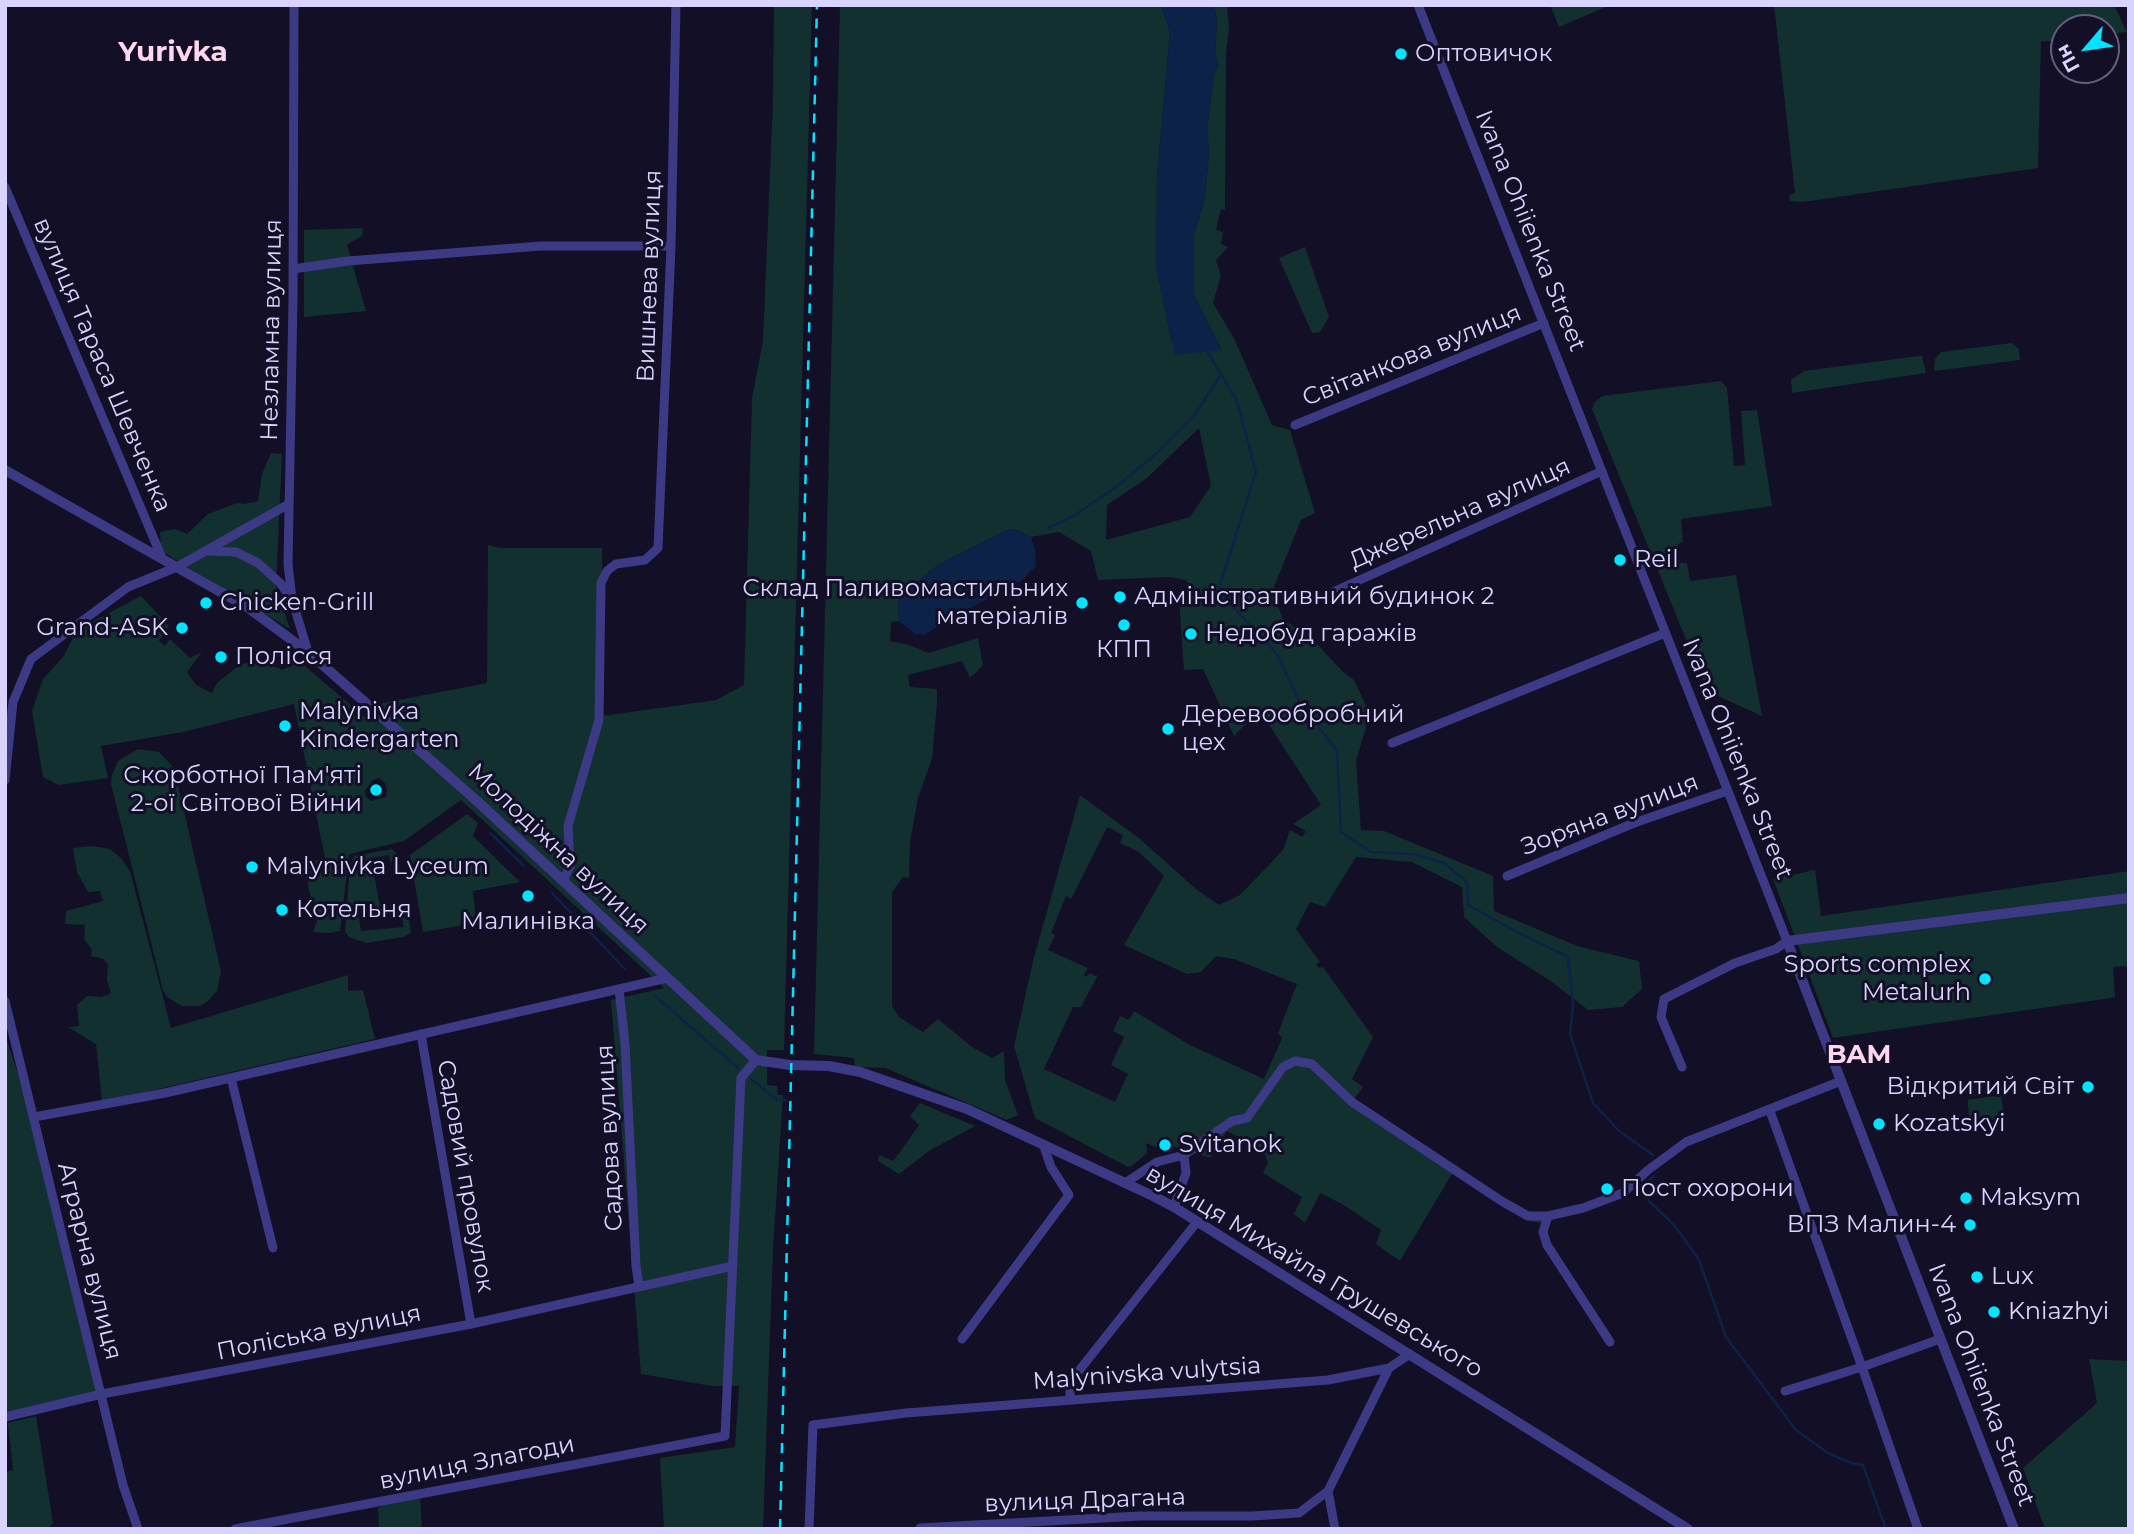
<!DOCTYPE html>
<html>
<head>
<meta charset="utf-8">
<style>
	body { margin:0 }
	#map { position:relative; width:2134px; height:1534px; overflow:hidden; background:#130f26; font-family:Montserrat,sans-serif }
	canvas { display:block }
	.frame { position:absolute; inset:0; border:7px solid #d9d4ff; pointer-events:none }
	.north { position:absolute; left:2050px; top:14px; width:70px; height:70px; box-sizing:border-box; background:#130f26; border:2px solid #625e7d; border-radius:50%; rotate:241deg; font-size:19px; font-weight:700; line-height:28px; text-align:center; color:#d9d4ff }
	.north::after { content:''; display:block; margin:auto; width:24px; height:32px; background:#00e5ff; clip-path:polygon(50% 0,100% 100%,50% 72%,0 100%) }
</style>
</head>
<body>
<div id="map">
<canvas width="2134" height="1534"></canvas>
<div class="frame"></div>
<div class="north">Пн</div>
</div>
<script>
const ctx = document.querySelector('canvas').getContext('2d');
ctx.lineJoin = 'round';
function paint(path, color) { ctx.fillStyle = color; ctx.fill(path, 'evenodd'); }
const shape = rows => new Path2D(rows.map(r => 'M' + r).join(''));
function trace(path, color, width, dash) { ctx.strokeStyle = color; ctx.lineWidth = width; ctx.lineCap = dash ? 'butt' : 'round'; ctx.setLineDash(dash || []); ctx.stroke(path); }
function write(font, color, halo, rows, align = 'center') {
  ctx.font = font + ' Montserrat,sans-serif'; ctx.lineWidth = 6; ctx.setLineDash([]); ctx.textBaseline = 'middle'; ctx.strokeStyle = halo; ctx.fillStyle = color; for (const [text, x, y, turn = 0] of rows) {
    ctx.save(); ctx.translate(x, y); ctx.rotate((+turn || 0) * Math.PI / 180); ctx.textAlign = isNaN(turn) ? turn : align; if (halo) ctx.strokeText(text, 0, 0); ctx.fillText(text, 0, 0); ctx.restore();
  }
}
const green = shape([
	[774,5,812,5,784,1050,767,1050,767,1085,777,1086,778,1095,783,1095,773,1250,763,1529,664,1529,660,1458,735,1447,739,1386,712,1386,641,1374,611,1000,664,988,461,800,404,841,349,854,340,931,329,933,313,932,317,921,308,886,307,863,325,858,294,704,183,732,101,746,108,778,58,785,43,777,32,711,43,679,63,657,77,630,141,596,169,626,159,641,165,646,170,639,190,658,202,652,187,672,196,685,212,693,217,683,239,665,257,660,283,670,299,661,367,719,383,703,487,683,488,545,500,548,602,548,603,716,716,700,744,685,752,398,763,341,773,100],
	[379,778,385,783,387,790,386,797,371,801,366,797,365,791,373,780],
	[840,5,1161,5,1170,32,1157,177,1156,267,1172,342,1221,349,1194,295,1194,234,1205,198,1209,152,1207,129,1214,75,1218,67,1215,51,1217,21,1214,5,1227,5,1229,29,1226,53,1225,210,1221,209,1216,230,1223,232,1221,244,1228,247,1216,260,1221,276,1213,303,1234,338,1272,425,1290,430,1315,513,1301,520,1272,592,1283,619,1316,643,1343,672,1354,680,1370,714,1356,761,1361,830,1384,831,1493,876,1494,911,1577,946,1639,961,1642,989,1622,1007,1588,1010,1552,982,1497,947,1464,917,1462,887,1412,862,1356,857,1325,907,1310,902,1296,929,1320,962,1316,964,1319,968,1323,967,1373,1037,1352,1079,1363,1087,1353,1101,1510,1204,1534,1214,1559,1216,1541,1223,1529,1221,1453,1172,1400,1261,1376,1244,1381,1230,1342,1204,1320,1193,1305,1223,1294,1214,1302,1197,1263,1173,1268,1163,1264,1151,1227,1131,1210,1158,1174,1146,1170,1153,1146,1143,1147,1153,1132,1166,1128,1167,1035,1118,1014,1046,1034,957,1080,795,1140,839,1196,889,1219,905,1240,895,1283,850,1290,830,1302,837,1306,831,1293,824,1321,805,1268,723,1256,714,1234,736,1203,669,1184,670,1179,599,1190,584,1185,580,1169,577,1098,580,1091,551,1059,532,1031,537,1015,529,1005,531,938,565,909,588,898,601,899,621,891,622,890,641,909,645,928,653,978,638,983,665,970,678,962,661,908,675,910,687,937,689,937,703,932,759,918,798,910,842,909,878,903,877,892,892,892,1006,899,1017,923,1032,938,1019,972,1047,992,1058,1004,1051,1005,1080,1018,1115,1007,1120,885,1068,855,1067,854,1058,814,1054],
	[1199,428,1211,486,1190,517,1106,540,1107,505,1147,478],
	[1107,827,1123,835,1120,843,1139,852,1164,876,1124,945,1187,974,1201,972,1216,956,1234,959,1297,984,1278,1033,1282,1038,1264,1079,1190,1045,1134,1011,1129,1020,1120,1016,1113,1031,1124,1037,1111,1065,1128,1074,1115,1102,1044,1069,1073,1007,1081,1007,1098,975,1095,976,1090,973,1086,977,1084,975,1088,968,1048,950,1055,935,1051,933,1066,896,1071,899],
	[1550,5,1610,5,1559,27],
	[1774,5,2114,5,2127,32,2106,34,2106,28,2064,28,2064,39,2041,42,2038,168,1803,202,1790,201,1789,195,1795,193],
	[363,228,362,236,347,245,366,311,304,317,304,230],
	[1305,247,1329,317,1320,332,1312,333,1279,258],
	[2012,343,2019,349,2020,360,1934,371,1935,359,1941,352],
	[1919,356,1922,356,1926,373,1792,393,1791,380,1804,371],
	[1721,381,1727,388,1734,466,1745,465,1741,411,1757,410,1772,506,1681,519,1683,542,1678,544,1680,563,1687,563,1690,581,1736,575,1762,716,1707,691,1592,409,1594,403,1602,396],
	[271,453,282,454,276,587,290,629,161,551,160,532,175,529,187,534,208,514,237,503,244,504,258,501,262,474],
	[138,749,159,752,174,768,221,971,217,991,207,1002,200,1006,182,1006,167,997,163,990,111,784,112,775,118,761],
	[467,814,478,823,473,836,520,882,473,891,476,923,423,932,410,855],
	[93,846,110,849,121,858,130,871,171,1028,348,975,348,991,363,990,375,1039,102,1102,96,1044,68,1027,79,1026,77,1005,87,996,102,997,111,993,107,980,108,964,103,959,91,956,92,950,84,939,85,925,65,924,66,911,103,901,100,891,88,892,77,872,73,848],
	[392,849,396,853,391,863,389,855,371,858,380,907,358,912,361,931,404,927,401,914,406,915,409,919,411,933,403,937,366,943,349,937,345,932,350,866,354,856],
	[1815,870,1821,916,2129,871,2129,966,2113,967,2115,997,2111,998,1833,1038,1773,879],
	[5,1034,31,1115,97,1393,5,1414],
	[2001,1095,2004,1118,1969,1122,1968,1100],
	[920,1103,975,1126,929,1151,899,1174,878,1161,879,1155,893,1161,900,1152,919,1125,910,1116],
	[2089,1359,2129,1361,2129,1529,2045,1529,2023,1468,2097,1403],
	[36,1416,53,1523,47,1529,5,1529,5,1472,13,1470,8,1423],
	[420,1497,422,1529,379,1529,378,1507]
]);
const water = shape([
	[1161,5,1214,5,1217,21,1215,51,1218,67,1214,75,1207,129,1209,152,1205,198,1194,234,1194,294,1221,350,1175,355,1156,267,1157,177,1170,32],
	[1015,529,1031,537,1035,550,1036,566,1022,580,959,614,924,635,915,634,899,621,898,601,909,588,938,565,1005,531]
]);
const stream = shape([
	[1207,351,1237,401,1256,472,1218,591,1277,654,1300,703,1337,751,1341,832,1371,852,1414,854,1444,863,1467,882,1468,905,1515,931,1568,957,1573,1004,1570,1034,1593,1103,1619,1131,1653,1155],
	[1048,528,1075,515,1116,487,1156,454,1194,416,1221,375],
	[490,833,524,866],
	[552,893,625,969],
	[655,996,738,1068],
	[751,1079,777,1100,786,1100],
	[1654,1176,1644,1185,1649,1201,1675,1226,1699,1260,1726,1337,1796,1430,1828,1453,1851,1463,1863,1465,1886,1529]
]);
const minor = shape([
	[294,5,293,300,288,564,292,599,308,652],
	[1418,5,1787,941,1776,949,1735,963,1664,999,1661,1017,1682,1067],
	[5,187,162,558],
	[293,269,348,261,541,246,671,246],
	[1295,425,1544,323],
	[208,551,236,552,258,563,280,583,291,598],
	[1333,592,1602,471],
	[1392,743,1665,633],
	[5,780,13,702,31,659,128,587,177,567,289,504],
	[1507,876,1634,823,1727,791],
	[563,881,570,866,568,826,599,720,601,583,607,571,616,564,645,560,658,548,671,246,676,5],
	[619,989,625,1044,636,1266,639,1286],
	[5,1001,123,1485,138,1529],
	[421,1034,471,1324],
	[231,1078,273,1248],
	[1770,1111,1862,1367,1940,1339],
	[34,1117,165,1093,667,978],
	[1125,1183,1157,1162,1184,1155,1232,1121,1247,1118,1283,1067,1295,1061,1312,1064,1352,1102,1503,1202,1528,1216,1548,1216],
	[1174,1207,1186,1173,1184,1155],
	[962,1339,1069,1195,1051,1167,1043,1144],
	[1610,1342,1547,1245,1543,1232,1548,1216,1583,1208,1623,1193,1648,1170,1686,1142,1841,1081],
	[1785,1391,1862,1367,1918,1529],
	[1070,1399,1070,1382,1197,1222],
	[5,1417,102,1394,471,1324,733,1266],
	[1328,1491,1335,1529],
	[920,1528,1140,1516,1252,1516,1299,1513,1328,1491,1389,1368,1410,1354],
	[235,1529,725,1436,741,1078,756,1060],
	[809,1529,813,1425,906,1413,1328,1380,1389,1368]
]);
const tertiary = shape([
	[5,470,247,607,308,652,477,801,756,1060,790,1065,829,1066,860,1072,967,1109,1153,1196,1174,1207,1688,1529],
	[2014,1529,1787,941,2129,898]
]);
const rail = shape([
	[780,1529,817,5]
]);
const markers = [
	[1401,54,7,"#00e5ff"],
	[1620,560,7,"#00e5ff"],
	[1120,597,7,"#00e5ff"],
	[206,603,7,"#00e5ff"],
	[1082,603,7,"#00e5ff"],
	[1124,625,7,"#00e5ff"],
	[182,628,7,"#00e5ff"],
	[1191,634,7,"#00e5ff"],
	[221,657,7,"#00e5ff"],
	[285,726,7,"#00e5ff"],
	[1168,729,7,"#00e5ff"],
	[376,790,7,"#00e5ff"],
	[252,867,7,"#00e5ff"],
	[528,896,7,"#00e5ff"],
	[282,910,7,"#00e5ff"],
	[1985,979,7,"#00e5ff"],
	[2088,1087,7,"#00e5ff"],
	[1879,1124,7,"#00e5ff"],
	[1165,1145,7,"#00e5ff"],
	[1607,1189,7,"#00e5ff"],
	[1966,1198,7,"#00e5ff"],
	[1970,1225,7,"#00e5ff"],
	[1977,1277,7,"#00e5ff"],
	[1994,1312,7,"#00e5ff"]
];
const poiNames = [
	["Оптовичок",1415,54],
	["Reil",1634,560],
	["Склад Паливомастильних",1068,589,"right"],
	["матеріалів",1068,617,"right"],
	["Адміністративний будинок 2",1134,597],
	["Chicken-Grill",220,603],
	["Grand-ASK",168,628,"right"],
	["Недобуд гаражів",1205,634],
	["КПП",1124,650,"center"],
	["Полісся",235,657],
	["Malynivka",299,712],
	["Kindergarten",299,740],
	["Деревообробний",1182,715],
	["цех",1182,743],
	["Скорботної Пам'яті",362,776,"right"],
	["2-ої Світової Війни",362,804,"right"],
	["Malynivka Lyceum",266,867],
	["Котельня",296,910],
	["Малинівка",528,922,"center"],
	["Sports complex",1971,965,"right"],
	["Metalurh",1971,993,"right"],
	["Відкритий Світ",2074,1087,"right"],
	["Kozatskyi",1893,1124],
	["Svitanok",1179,1145],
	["Пост охорони",1621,1189],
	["Maksym",1980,1198],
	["ВПЗ Малин-4",1956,1225,"right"],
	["Lux",1991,1277],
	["Kniazhyi",2008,1312]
];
const streetNames = [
	["Ivana Ohiienka Street",1530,231,68],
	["Вишнева вулиця",650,276,-88],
	["Незламна вулиця",272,330,-89],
	["Світанкова вулиця",1412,356,-22],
	["вулиця Тараса Шевченка",102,365,67],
	["Джерельна вулиця",1460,514,-24],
	["Ivana Ohiienka Street",1737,759,68],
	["Зоряна вулиця",1610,815,-21],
	["Молодіжна вулиця",558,849,43],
	["Садова вулиця",610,1138,-93],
	["Садовий провулок",465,1176,80],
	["Аграрна вулиця",89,1261,76],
	["вулиця Михайла Грушевського",1314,1272,31],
	["Поліська вулиця",319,1333,-11],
	["Malynivska vulytsia",1147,1374,-4],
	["Ivana Ohiienka Street",1981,1385,69],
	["вулиця Злагоди",477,1463,-11],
	["вулиця Драгана",1085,1501,-2]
];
const neighbourhoodNames = [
	["BAM",1859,1055]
];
const quarterNames = [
	["Yurivka",173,53]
];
paint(green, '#12302f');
paint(water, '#0c2248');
trace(stream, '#0c2248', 2.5);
trace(minor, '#3d3a85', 9);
trace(tertiary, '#3d3a85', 10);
trace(rail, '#00e5ff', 2.5, [10, 9]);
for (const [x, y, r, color] of markers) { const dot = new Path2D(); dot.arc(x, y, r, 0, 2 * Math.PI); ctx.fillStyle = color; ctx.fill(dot); trace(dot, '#130f26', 2.5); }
write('24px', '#d9d4ff', '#130f26', poiNames, 'left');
write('24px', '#d9d4ff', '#130f26', streetNames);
write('bold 26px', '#ffd6f0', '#130f26', neighbourhoodNames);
write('bold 28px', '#ffd6f0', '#130f26', quarterNames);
</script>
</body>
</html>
